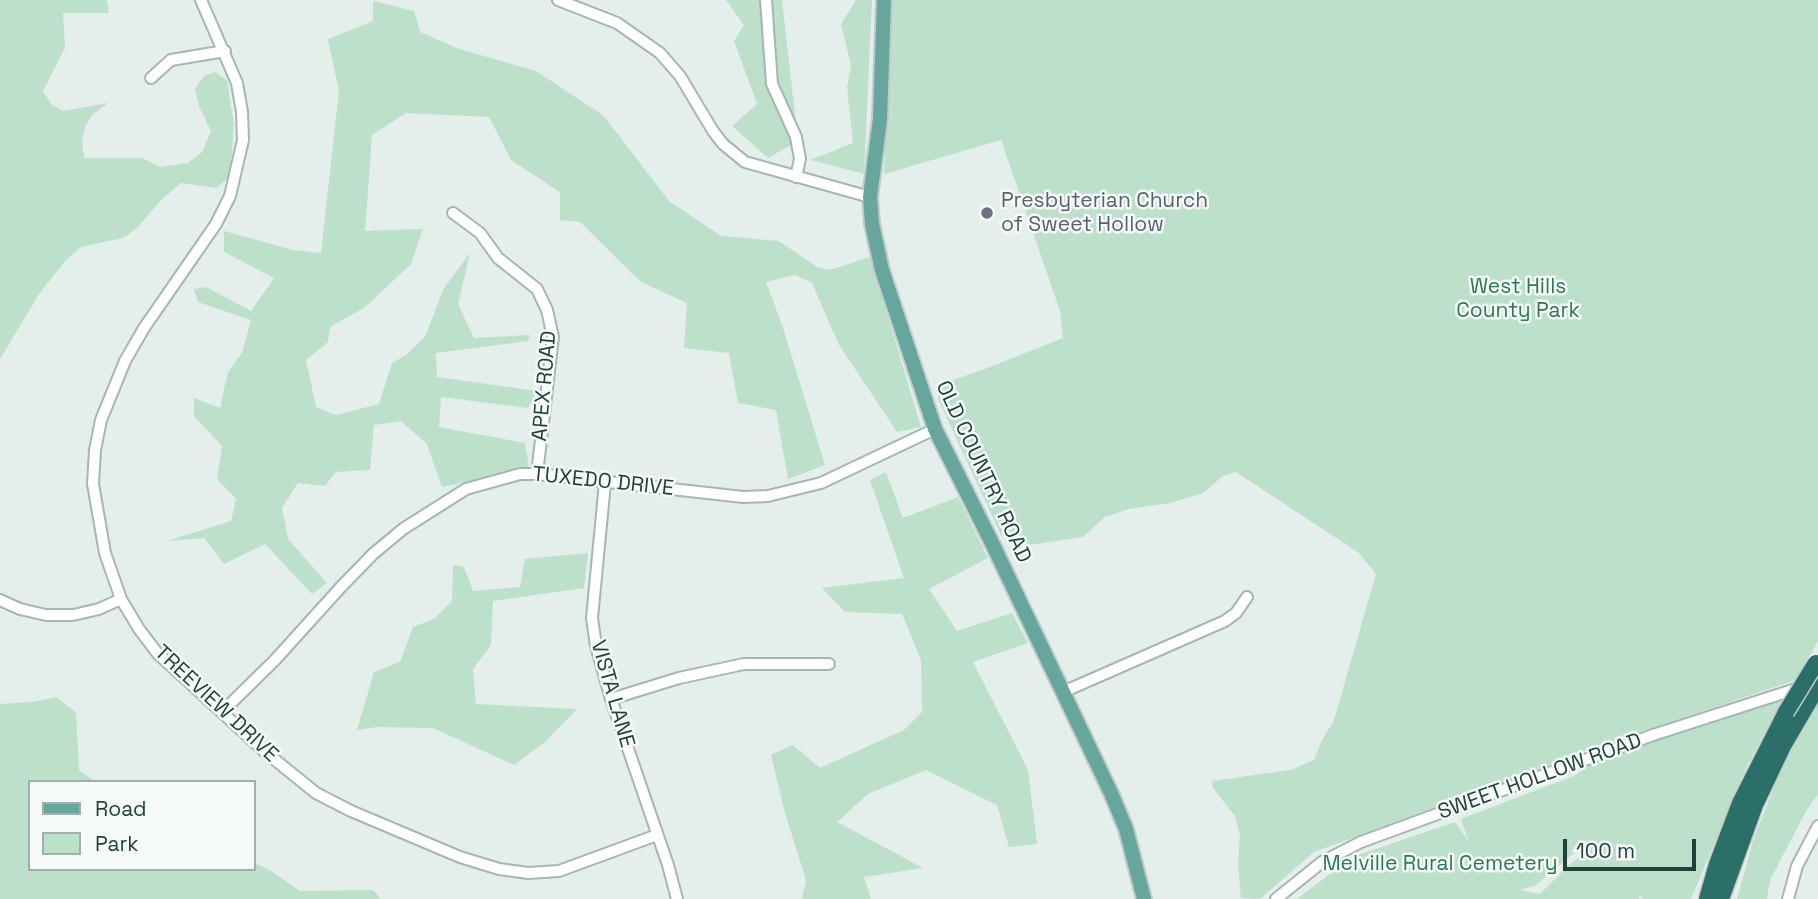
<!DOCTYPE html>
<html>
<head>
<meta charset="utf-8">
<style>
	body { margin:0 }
	#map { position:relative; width:1818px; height:899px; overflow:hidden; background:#e4eeeb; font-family:"Space Grotesk",sans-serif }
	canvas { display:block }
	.legend { position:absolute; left:28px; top:780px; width:228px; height:91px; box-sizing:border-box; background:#f5faf8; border:2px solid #a1b0ad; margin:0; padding:9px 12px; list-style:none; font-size:21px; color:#22413c }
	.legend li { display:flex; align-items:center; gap:14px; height:35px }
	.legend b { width:35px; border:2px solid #a1b0ad }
	.scale { position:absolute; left:1563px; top:839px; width:133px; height:32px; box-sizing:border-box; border:4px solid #22413c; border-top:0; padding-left:9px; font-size:21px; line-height:24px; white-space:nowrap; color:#22413c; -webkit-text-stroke:5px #f5faf8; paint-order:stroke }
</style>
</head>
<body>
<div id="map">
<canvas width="1818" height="899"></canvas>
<ul class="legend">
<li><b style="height:9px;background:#66a69c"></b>Road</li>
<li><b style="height:19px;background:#bce0ca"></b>Park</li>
</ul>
<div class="scale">100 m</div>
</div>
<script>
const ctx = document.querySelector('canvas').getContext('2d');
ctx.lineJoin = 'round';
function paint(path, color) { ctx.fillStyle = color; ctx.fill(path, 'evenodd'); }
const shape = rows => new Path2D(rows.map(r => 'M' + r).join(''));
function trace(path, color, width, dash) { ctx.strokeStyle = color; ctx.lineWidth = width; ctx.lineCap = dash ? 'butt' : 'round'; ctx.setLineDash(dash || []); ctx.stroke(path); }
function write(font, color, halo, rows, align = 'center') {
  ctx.font = font + ' "Space Grotesk",sans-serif'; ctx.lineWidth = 5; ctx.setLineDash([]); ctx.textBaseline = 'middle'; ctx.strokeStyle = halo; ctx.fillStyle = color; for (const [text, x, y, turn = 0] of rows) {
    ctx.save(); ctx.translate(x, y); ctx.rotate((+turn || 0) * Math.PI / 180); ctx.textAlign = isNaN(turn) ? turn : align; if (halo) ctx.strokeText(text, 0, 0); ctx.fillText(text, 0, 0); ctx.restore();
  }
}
const green = shape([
	[0,0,107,0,109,13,63,13,65,48,43,91,51,104,63,111,108,103,92,115,85,127,82,140,84,158,142,158,161,167,188,163,202,152,211,131,199,106,195,89,204,76,215,72,227,80,234,125,230,177,216,188,181,183,161,200,137,228,123,238,81,247,65,261,39,294,0,359],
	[726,0,782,0,798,141,768,158,732,126,757,104,734,41,744,25],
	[856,0,872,0,864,174,811,160,853,143,847,87,851,65,841,24],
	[891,0,1818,0,1818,641,1796,680,1595,747,1516,779,1314,852,1260,899,1241,898,1238,864,1240,836,1235,816,1213,788,1212,781,1291,770,1314,760,1321,742,1334,720,1376,574,1359,553,1236,472,1223,476,1203,493,1170,503,1129,509,1105,517,1083,537,1022,546,1001,535,938,399,938,385,985,369,1063,338,1060,311,1001,140,884,174],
	[373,1,414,11,420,32,459,49,536,71,604,116,669,201,721,236,779,241,817,267,830,270,870,257,921,427,897,432,839,345,812,283,795,275,766,282,783,328,825,465,788,479,776,410,738,403,729,353,684,348,687,303,641,282,580,222,560,220,560,192,511,160,489,117,406,113,372,135,365,231,423,229,411,264,365,307,330,327,328,342,306,360,316,407,336,415,379,404,392,363,406,355,425,337,444,288,470,253,458,304,474,338,530,335,528,341,436,353,437,377,537,391,528,408,441,397,439,427,525,443,529,468,442,487,427,444,401,421,374,425,370,470,336,472,325,486,298,483,282,508,288,539,327,583,312,594,265,544,224,564,204,538,167,541,231,521,236,499,217,479,222,446,194,416,194,398,220,408,228,372,242,353,251,320,198,302,194,289,206,287,251,311,274,278,224,252,224,231,293,250,321,253,339,91,328,39,373,21],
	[886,472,903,518,958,497,988,558,929,589,957,631,1012,613,1028,643,973,662,1028,770,1037,844,1009,847,997,805,926,770,868,794,837,822,923,868,864,877,871,899,802,899,806,880,785,813,771,755,793,745,820,768,904,730,922,712,921,660,902,614,845,612,822,588,904,578,870,480],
	[588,553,584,588,493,601,491,645,473,669,476,704,577,709,545,742,514,765,433,728,377,727,357,730,374,672,400,662,413,627,434,619,452,601,453,565,464,567,473,591,520,587,525,559],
	[57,697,76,713,79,770,95,782,30,782,30,869,254,869,254,863,268,869,300,891,373,890,381,899,0,899,0,704,32,702],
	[1784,697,1746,768,1691,899,1643,899,1640,895,1639,899,1297,899,1352,857,1455,822,1469,842,1461,819,1576,775,1583,768,1691,728],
	[1598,842,1569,865,1540,894,1520,890,1536,885,1580,848],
	[1818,701,1818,794,1806,811,1770,880,1767,899,1737,899,1753,841,1776,782,1798,735]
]);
const minor = shape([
	[201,0,237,83,242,112,243,140,230,196,216,224,144,328,125,361,101,420,95,450,93,484,105,553,121,599,139,629,158,654,189,682,264,751,316,793,351,811,460,857,499,869,528,873,559,871,657,835],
	[558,0,617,23,660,53,680,76,713,131,723,144,745,162,870,197],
	[766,0,772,84,796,137,800,159,796,177],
	[151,78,171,60,225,51],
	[453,213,480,233,498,258,537,289,547,310,553,337,537,474],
	[605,483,592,618,596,646,611,699,668,865,677,899],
	[0,600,20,609,46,615,73,615,99,609,121,599],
	[1063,692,1225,621,1236,613,1247,597],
	[611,699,679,678,744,664,829,664],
	[222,712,275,660,340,588,373,554,403,529,466,489,520,474,537,474,743,497,768,496,821,483,935,429],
	[1276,899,1322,862,1361,842,1653,735,1802,687],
	[1788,899,1797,866,1818,826]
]);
const major = shape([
	[884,0,880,119,870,197,872,224,882,270,935,429,993,545,1111,793,1126,829,1144,899]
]);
const highway = shape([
	[1707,899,1717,864,1740,803,1786,712],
	[1721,899,1755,805,1783,746,1818,686]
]);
const highwayBridge = shape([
	[1786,712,1816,663]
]);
const markers = [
	[987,213,7,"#6b7280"]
];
const worshipNames = [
	["Presbyterian Church",1001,201],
	["of Sweet Hollow",1001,225]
];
const parkNames = [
	["West Hills",1518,287],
	["County Park",1518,311],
	["Melville Rural Cemetery",1440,864]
];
const streetNames = [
	["APEX ROAD",545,386,-85],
	["OLD COUNTRY ROAD",983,472,65],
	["TUXEDO DRIVE",603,482,6],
	["VISTA LANE",612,694,74],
	["TREEVIEW DRIVE",216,704,43],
	["SWEET HOLLOW ROAD",1540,777,-20]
];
paint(green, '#bce0ca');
trace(minor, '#a6b7b3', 14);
trace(major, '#c1cac8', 18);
trace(highway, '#c1cac8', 19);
trace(minor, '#fff', 10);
trace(major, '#66a69c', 14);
trace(highway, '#2c6f69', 16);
trace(highwayBridge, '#c1cac8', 19, []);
trace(highwayBridge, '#2c6f69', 16);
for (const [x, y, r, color] of markers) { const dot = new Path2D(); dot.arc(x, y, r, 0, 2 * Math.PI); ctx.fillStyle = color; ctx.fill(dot); trace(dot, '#f5faf8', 2.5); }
write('21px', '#5b616d', '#f5faf8', worshipNames, 'left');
write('21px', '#2a7a52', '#f5faf8', parkNames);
write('21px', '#22413c', '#f5faf8', streetNames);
</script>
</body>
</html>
